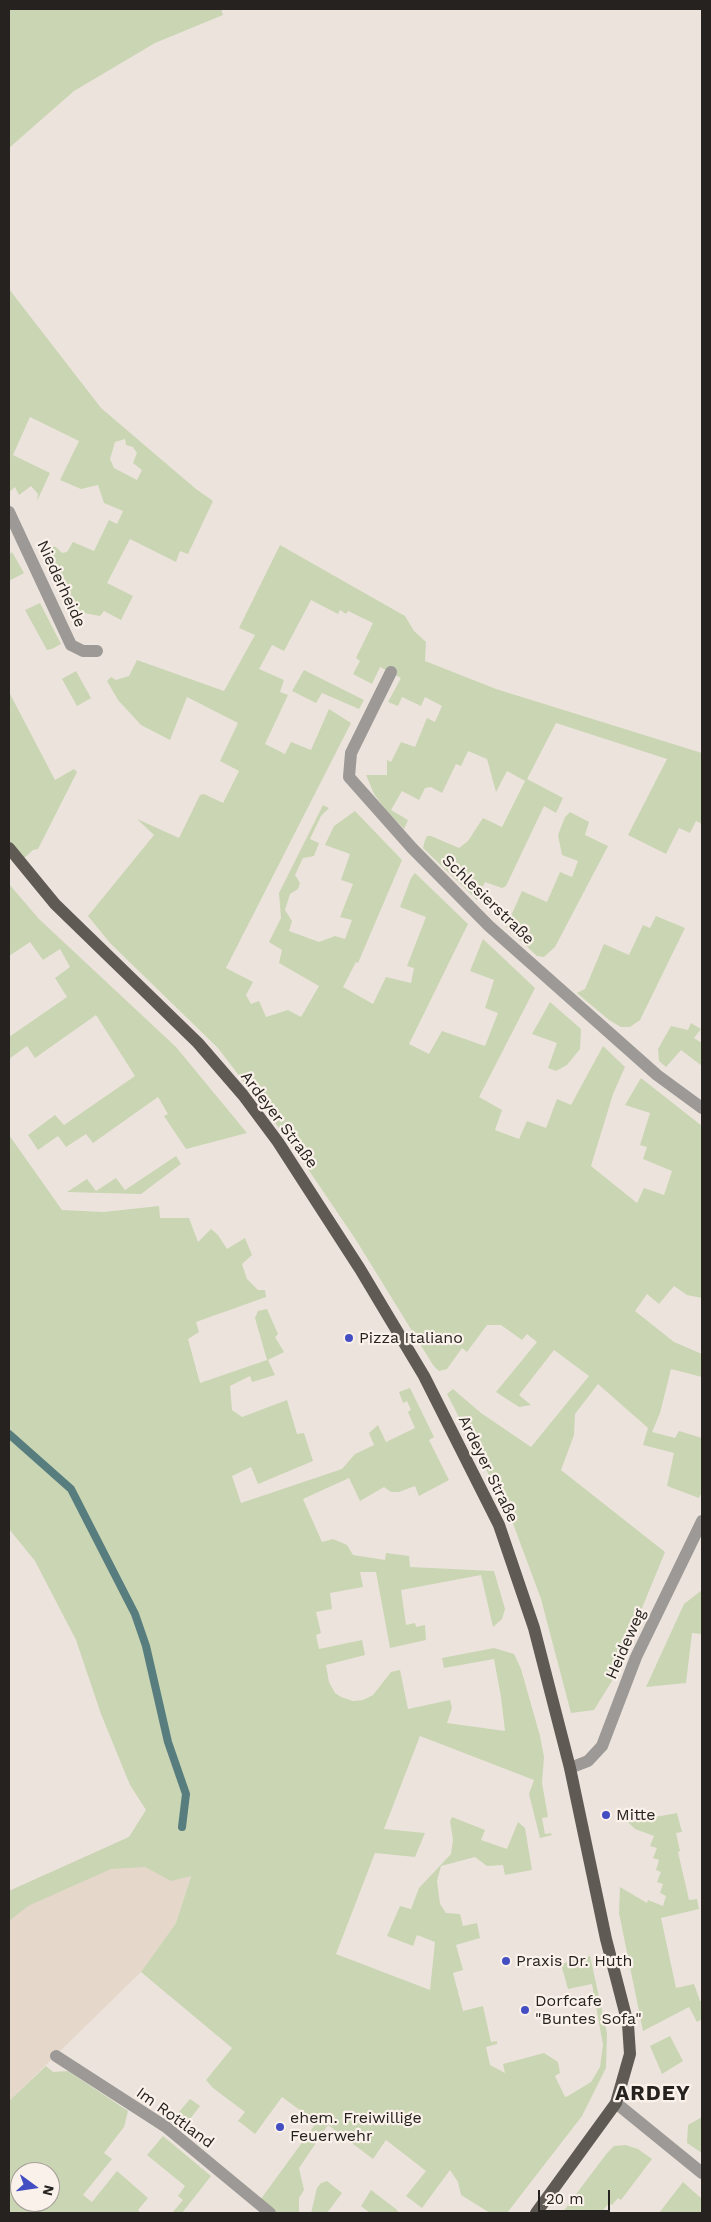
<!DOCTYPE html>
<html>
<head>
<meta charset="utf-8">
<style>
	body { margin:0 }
	#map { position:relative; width:711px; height:2222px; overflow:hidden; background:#ece4dc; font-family:"Work Sans",sans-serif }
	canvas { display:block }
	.frame { position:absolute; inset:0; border:10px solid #25221f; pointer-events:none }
	.north { position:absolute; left:10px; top:2162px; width:50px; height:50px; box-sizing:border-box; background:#faf1ea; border:1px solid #a59e99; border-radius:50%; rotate:104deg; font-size:14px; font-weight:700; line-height:20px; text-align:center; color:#25221f }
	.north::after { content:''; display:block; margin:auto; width:18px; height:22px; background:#434ec3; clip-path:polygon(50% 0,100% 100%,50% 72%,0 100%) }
	.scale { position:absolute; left:538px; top:2190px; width:72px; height:22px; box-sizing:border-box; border:2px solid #25221f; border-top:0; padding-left:6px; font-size:15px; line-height:18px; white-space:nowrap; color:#25221f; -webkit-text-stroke:4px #faf1ea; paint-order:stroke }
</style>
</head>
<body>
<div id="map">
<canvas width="711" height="2222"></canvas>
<div class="frame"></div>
<div class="north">N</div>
<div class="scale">20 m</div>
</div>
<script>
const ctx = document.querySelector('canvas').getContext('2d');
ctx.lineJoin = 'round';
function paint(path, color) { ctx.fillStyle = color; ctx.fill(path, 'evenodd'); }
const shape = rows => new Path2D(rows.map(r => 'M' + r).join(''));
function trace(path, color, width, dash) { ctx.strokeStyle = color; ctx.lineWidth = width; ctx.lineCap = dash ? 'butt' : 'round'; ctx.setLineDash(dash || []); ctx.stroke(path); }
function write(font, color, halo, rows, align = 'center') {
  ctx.font = font + ' "Work Sans",sans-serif'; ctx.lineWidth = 4.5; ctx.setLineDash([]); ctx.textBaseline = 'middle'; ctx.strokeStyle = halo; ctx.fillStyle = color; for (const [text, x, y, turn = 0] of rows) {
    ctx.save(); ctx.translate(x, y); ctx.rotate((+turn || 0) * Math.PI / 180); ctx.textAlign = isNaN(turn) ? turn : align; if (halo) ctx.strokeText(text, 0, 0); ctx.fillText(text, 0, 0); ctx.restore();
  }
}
const built = shape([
	[146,1810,205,1830,176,1923,141,1972,9,2101,9,1891,129,1837]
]);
const green = shape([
	[9,9,221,9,223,15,155,43,74,91,9,148],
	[9,289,101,408,196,489,213,501,188,554,180,551,176,562,130,539,107,583,133,596,121,620,104,611,100,616,84,613,75,608,67,599,46,565,54,560,47,547,50,546,56,547,62,553,67,552,73,542,94,551,109,520,117,524,123,511,104,503,98,485,81,489,60,480,79,441,30,417,13,455,50,473,37,501,38,494,31,486,19,495,15,487,9,492],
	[125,439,126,445,133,447,137,453,133,463,142,470,137,480,114,468,110,459,115,442],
	[280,545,405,616,414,631,426,642,425,661,496,689,702,753,702,824,696,821,690,833,679,828,666,854,628,835,667,759,556,723,527,779,563,798,556,813,544,806,506,886,502,888,485,882,477,900,423,848,425,840,427,836,431,836,459,848,468,841,483,818,502,827,525,781,507,771,496,792,487,759,468,751,461,766,456,764,442,793,431,787,425,788,419,800,402,791,391,810,408,820,404,829,385,809,374,794,366,775,387,775,387,760,391,762,401,742,415,747,427,718,435,722,442,706,425,697,421,706,402,697,398,706,388,702,401,678,380,667,372,684,353,674,360,661,356,658,373,623,348,611,346,614,340,610,338,614,311,600,284,651,272,645,259,669,284,680,280,692,288,695,265,744,285,754,291,742,311,750,329,709,351,723,226,968,253,982,246,995,251,1004,259,1001,266,1017,288,1010,301,1017,319,986,279,963,282,950,269,942,281,918,279,893,323,805,329,808,321,816,310,839,319,843,314,856,303,858,295,875,300,883,298,889,290,894,285,910,292,921,289,931,319,942,335,936,345,939,352,920,340,917,353,884,341,880,350,854,325,845,334,826,355,811,402,860,358,963,356,962,343,987,373,1004,386,977,411,983,414,968,407,966,426,917,400,907,411,878,415,873,468,924,409,1044,429,1054,442,1031,485,1046,498,1013,485,1008,494,980,470,971,483,939,535,988,479,1097,502,1110,495,1130,519,1139,527,1121,546,1128,557,1099,571,1105,603,1046,625,1067,613,1094,591,1166,637,1203,644,1188,664,1195,672,1171,643,1159,647,1147,640,1145,650,1113,625,1105,641,1078,702,1126,702,1298,687,1295,674,1286,659,1304,647,1294,635,1311,674,1342,702,1354,702,1377,671,1369,660,1413,652,1432,675,1438,679,1431,702,1438,702,1491,699,1498,667,1486,674,1453,643,1445,648,1428,598,1384,575,1414,574,1435,561,1470,665,1552,612,1681,594,1710,571,1713,541,1599,511,1518,447,1394,453,1389,481,1413,531,1447,589,1376,554,1350,519,1395,531,1405,519,1407,496,1392,537,1342,527,1334,522,1340,501,1325,487,1325,467,1352,462,1348,447,1369,439,1371,433,1365,356,1240,289,1141,218,1048,110,943,88,916,154,835,137,819,179,838,200,795,204,794,223,803,239,771,220,761,238,723,187,697,170,740,141,725,118,700,107,681,111,677,116,680,129,676,137,660,224,691,255,635,239,628],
	[12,552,24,573,9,581,9,555],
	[40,603,61,644,52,649,47,650,25,610],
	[304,670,364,700,359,709,322,693,316,703,292,691],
	[76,671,91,698,77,706,62,679],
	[9,692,55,780,74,769,77,772,38,849,33,850,19,863,9,848],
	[570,812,589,822,585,835,608,846,555,947,544,957,537,956,506,927,522,891,547,902,560,872,572,877,578,861,562,855,558,835,565,817],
	[9,884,39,919,176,1047,247,1133,186,1149,164,1116,168,1114,158,1097,93,1143,86,1134,66,1147,58,1136,38,1150,28,1135,55,1115,64,1125,135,1076,96,1015,35,1058,27,1046,9,1059,9,1037,67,997,55,978,70,967,60,949,43,960,30,942,9,956],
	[656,916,685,928,640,1020,630,1027,621,1027,609,1020,577,993,585,989,604,944,629,955,643,925,650,928],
	[550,1002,581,1029,580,1049,567,1065,556,1071,548,1068,557,1043,532,1034],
	[691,1023,701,1029,694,1038,702,1043,702,1066,681,1050,666,1067,659,1061,658,1049,671,1026,688,1030],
	[9,1135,62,1210,104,1212,159,1206,160,1218,189,1218,198,1242,211,1229,218,1235,227,1249,245,1238,252,1255,242,1264,247,1279,258,1290,265,1290,266,1297,196,1322,199,1332,188,1339,200,1383,267,1360,255,1318,258,1311,267,1309,278,1334,275,1337,284,1352,268,1360,275,1375,252,1382,250,1376,230,1386,232,1410,242,1417,287,1400,297,1434,304,1433,313,1461,258,1484,251,1467,232,1476,241,1503,342,1469,355,1454,374,1445,369,1433,378,1425,386,1442,415,1428,408,1412,411,1410,407,1401,403,1403,399,1392,410,1388,434,1437,429,1440,449,1480,419,1496,415,1486,399,1492,391,1492,384,1487,360,1501,349,1478,303,1499,322,1542,333,1539,347,1545,353,1555,385,1560,386,1553,409,1556,410,1567,494,1571,505,1609,502,1619,493,1627,481,1575,401,1590,406,1625,415,1623,416,1627,425,1625,426,1640,390,1648,376,1572,360,1572,363,1587,330,1593,332,1609,316,1612,321,1633,316,1635,319,1649,362,1640,365,1655,326,1665,329,1682,335,1693,341,1697,353,1701,363,1700,373,1695,391,1672,400,1670,408,1709,450,1700,452,1708,447,1723,505,1731,501,1697,494,1659,444,1668,442,1658,494,1648,514,1654,521,1669,540,1736,544,1757,542,1783,548,1817,542,1818,545,1834,551,1833,552,1835,540,1838,529,1794,534,1780,420,1736,384,1829,425,1833,415,1857,375,1853,336,1954,430,1990,435,1942,417,1935,413,1946,387,1936,400,1906,411,1909,419,1888,451,1854,453,1840,450,1821,452,1817,485,1830,481,1840,507,1849,518,1822,525,1828,532,1870,505,1875,503,1865,487,1866,475,1857,441,1866,437,1881,440,1904,446,1913,460,1914,463,1926,477,1923,480,1938,456,1945,463,1970,453,1973,463,2011,483,2006,491,2042,497,2041,497,2044,486,2047,490,2065,505,2073,503,2064,544,2053,558,2062,560,2073,555,2076,565,2097,568,2096,591,2082,600,2067,603,2045,592,1984,568,1989,561,1964,590,1956,607,2033,606,2068,582,2116,507,2213,490,2213,461,2195,458,2182,450,2170,422,2208,406,2196,426,2171,386,2140,373,2159,328,2125,299,2168,304,2190,299,2198,299,2213,270,2213,258,2203,314,2126,306,2120,308,2116,282,2097,255,2134,241,2123,238,2121,245,2112,213,2088,206,2080,232,2048,141,1972,176,1923,191,1876,171,1881,145,1867,111,1869,28,1906,9,1921,9,1891,129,1837,146,1810,130,1785,101,1714,76,1640,35,1561,9,1529],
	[176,1156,181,1164,141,1194,67,1192,87,1179,96,1191,116,1178,125,1190],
	[702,1590,702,1634,692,1633,686,1683,646,1687,684,1604],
	[677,1813,682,1832,676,1833,680,1851,678,1852,689,1900,697,1899,699,1909,661,1918,676,1988,694,1984,700,2001,702,2001,702,2019,697,2022,689,2007,643,2031,619,1913,620,1887,647,1903,648,1900,663,1906,666,1896,660,1893,663,1884,657,1882,661,1872,656,1870,659,1860,653,1858,657,1848,650,1846,654,1836,635,1829,628,1822],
	[670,2036,683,2061,662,2074,650,2046],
	[46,2066,53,2072,68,2071,128,2111,124,2127,104,2153,112,2159,83,2195,92,2202,117,2171,148,2198,138,2210,141,2213,9,2213,9,2101],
	[20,2172,50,2172,50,2202,20,2202],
	[190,2099,200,2106,184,2127,173,2119],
	[702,2117,702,2153,687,2143,688,2125],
	[163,2136,211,2176,182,2213,172,2213,183,2200,178,2196,185,2186,147,2155],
	[626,2145,638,2149,652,2159,621,2200,618,2198,612,2205,609,2203,601,2213,562,2213,607,2153,614,2146],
	[327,2181,342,2193,327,2213,311,2213,317,2188,321,2183],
	[683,2182,702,2199,702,2213,659,2213],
	[371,2190,396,2209,399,2213,370,2213,361,2206]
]);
const stream = shape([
	[9,1434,71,1489,135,1614,146,1646,168,1742,186,1794,182,1827]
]);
const minor = shape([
	[9,512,71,645,83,651,97,651],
	[391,672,351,753,349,777,412,848,489,926,657,1075,702,1108],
	[570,1768,588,1761,602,1746,636,1657,702,1521],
	[56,2056,166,2127,270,2213],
	[616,2103,702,2173]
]);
const major = shape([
	[9,848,55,904,198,1043,243,1095,278,1142,360,1269,424,1376,499,1525,534,1628,570,1768,606,1939,628,2024,630,2054,616,2103,536,2213]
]);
const markers = [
	[349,1338,5,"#434ec3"],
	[606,1815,5,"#434ec3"],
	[506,1961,5,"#434ec3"],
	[525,2010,5,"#434ec3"],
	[280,2127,5,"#434ec3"]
];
const streetNames = [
	["Niederheide",61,584,65],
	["Schlesierstraße",488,900,44],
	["Ardeyer Straße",279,1120,53],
	["Ardeyer Straße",488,1469,64],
	["Heideweg",626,1644,-66],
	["Im Rottland",175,2118,36]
];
const poiNames = [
	["Pizza Italiano",359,1338],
	["Mitte",616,1815],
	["Praxis Dr. Huth",516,1961],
	["Dorfcafe",535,2001],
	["\"Buntes Sofa\"",535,2019],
	["ehem. Freiwillige",290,2118],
	["Feuerwehr",290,2136]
];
const districtNames = [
	["ARDEY",653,2094]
];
paint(built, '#e6d7cb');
paint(green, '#c9d5b3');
trace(stream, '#577d7e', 8);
trace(minor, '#9c9996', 12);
trace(major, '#605a55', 12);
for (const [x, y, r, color] of markers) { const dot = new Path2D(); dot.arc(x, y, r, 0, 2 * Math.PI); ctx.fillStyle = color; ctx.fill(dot); trace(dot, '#faf1ea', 2); }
write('16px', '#25221f', '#faf1ea', streetNames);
write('16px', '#25221f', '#faf1ea', poiNames, 'left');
ctx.letterSpacing = '1px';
write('bold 21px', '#25221f', '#faf1ea', districtNames);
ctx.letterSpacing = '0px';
</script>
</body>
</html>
